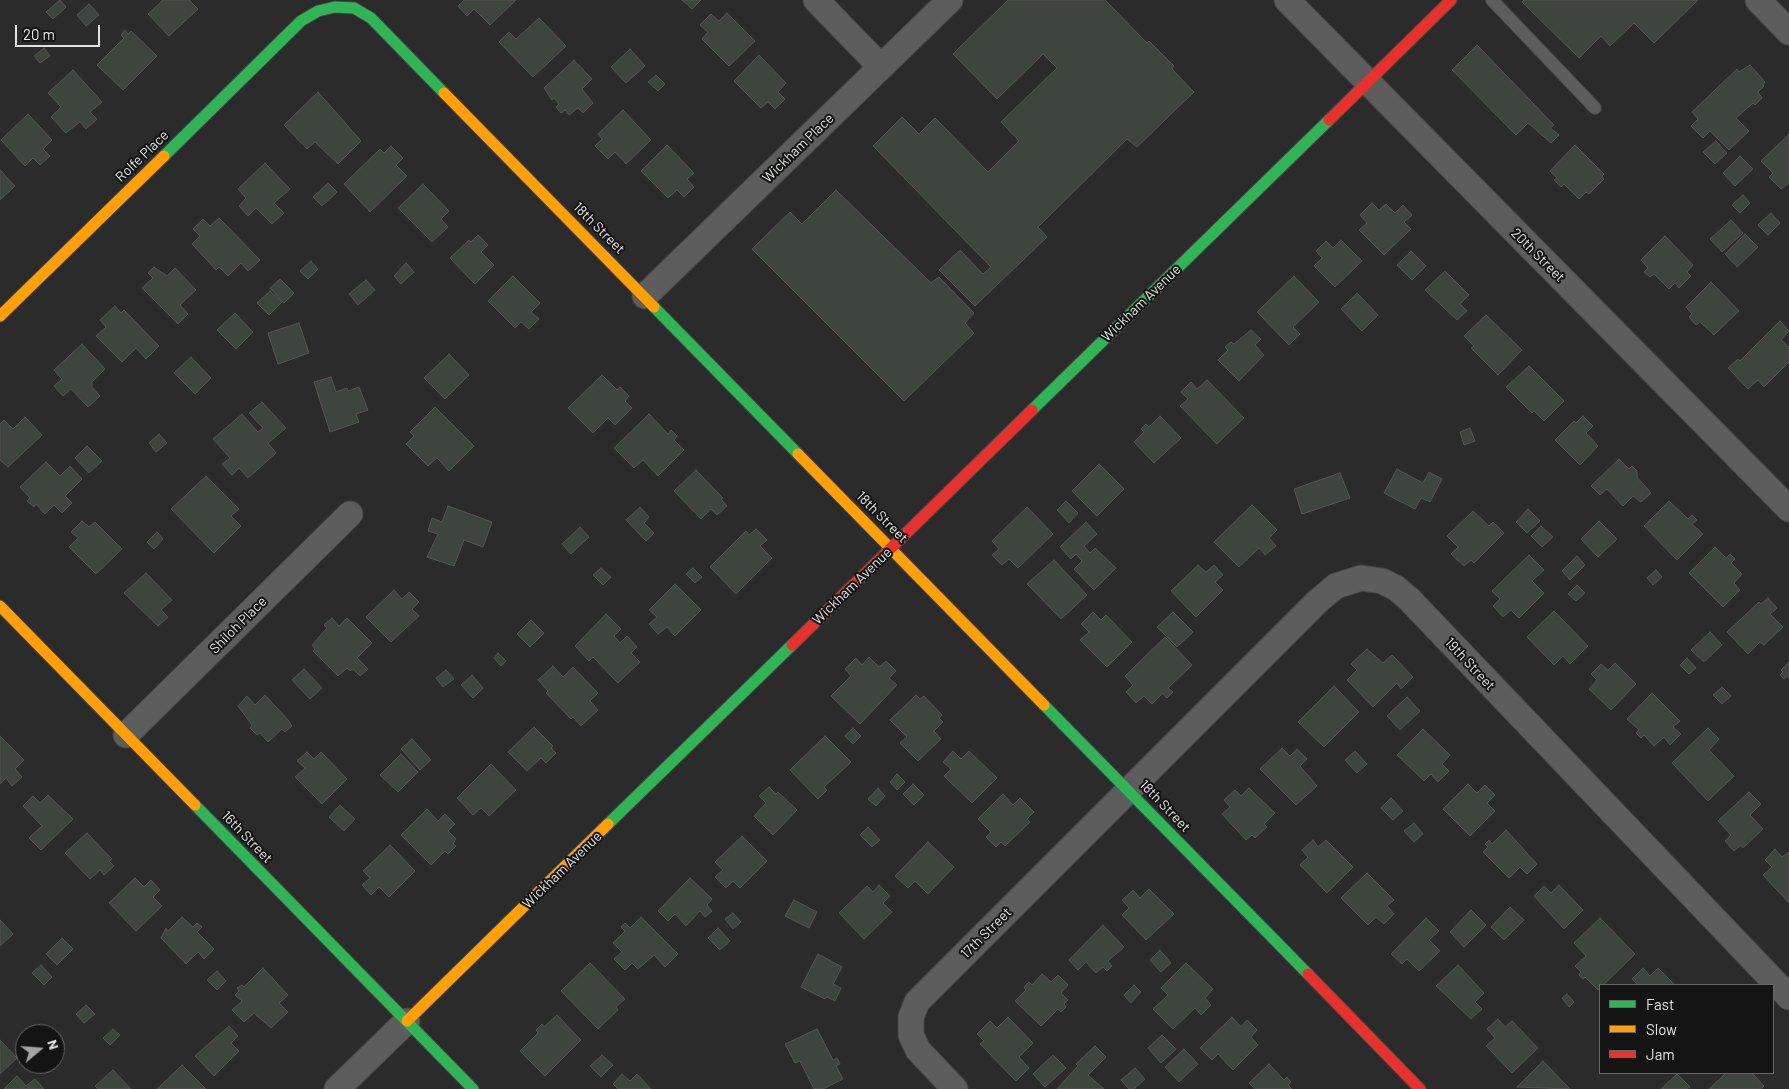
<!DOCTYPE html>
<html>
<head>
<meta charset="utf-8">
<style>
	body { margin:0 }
	#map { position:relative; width:1789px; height:1089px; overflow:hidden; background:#2b2b2b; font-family:Barlow,sans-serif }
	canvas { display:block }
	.legend { position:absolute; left:1599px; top:984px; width:175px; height:90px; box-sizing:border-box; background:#131413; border:1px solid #666766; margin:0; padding:6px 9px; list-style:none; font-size:15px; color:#e2e4e2 }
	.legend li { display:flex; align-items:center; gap:10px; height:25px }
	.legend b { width:25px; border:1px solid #666766 }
	.north { position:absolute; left:15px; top:1024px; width:50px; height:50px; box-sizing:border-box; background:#131413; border:1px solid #666766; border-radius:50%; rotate:72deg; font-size:14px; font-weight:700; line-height:20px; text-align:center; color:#e2e4e2 }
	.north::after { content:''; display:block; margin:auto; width:18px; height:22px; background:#a2a3a2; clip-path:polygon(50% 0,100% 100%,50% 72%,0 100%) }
	.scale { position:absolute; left:15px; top:25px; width:85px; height:22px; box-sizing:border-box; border:2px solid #e2e4e2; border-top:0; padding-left:6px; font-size:15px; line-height:18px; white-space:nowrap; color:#e2e4e2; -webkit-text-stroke:4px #131413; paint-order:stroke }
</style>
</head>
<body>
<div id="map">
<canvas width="1789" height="1089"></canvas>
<ul class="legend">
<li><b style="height:6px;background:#30b455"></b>Fast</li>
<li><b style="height:6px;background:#ff9f0a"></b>Slow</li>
<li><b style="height:6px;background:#e5322d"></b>Jam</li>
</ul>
<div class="north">N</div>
<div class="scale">20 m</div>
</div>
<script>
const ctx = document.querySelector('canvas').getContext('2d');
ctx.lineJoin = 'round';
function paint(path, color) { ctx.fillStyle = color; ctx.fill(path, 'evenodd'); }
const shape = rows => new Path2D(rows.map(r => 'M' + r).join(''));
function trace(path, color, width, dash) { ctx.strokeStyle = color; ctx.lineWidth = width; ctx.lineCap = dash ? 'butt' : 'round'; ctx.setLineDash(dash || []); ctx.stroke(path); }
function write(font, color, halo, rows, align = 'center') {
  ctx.font = font + ' Barlow,sans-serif'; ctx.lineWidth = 4; ctx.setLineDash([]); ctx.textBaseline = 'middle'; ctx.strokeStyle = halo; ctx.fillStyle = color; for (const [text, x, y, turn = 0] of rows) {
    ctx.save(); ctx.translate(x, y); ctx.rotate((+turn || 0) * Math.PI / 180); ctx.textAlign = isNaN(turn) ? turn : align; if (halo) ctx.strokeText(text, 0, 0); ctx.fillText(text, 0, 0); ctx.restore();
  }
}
const building = shape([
	[60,0,66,7,53,19,46,12,60,0],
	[163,0,189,0,198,9,169,36,148,14,163,0],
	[464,0,516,0,490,25,474,9,467,16,458,6,464,0],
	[682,0,701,0,692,9,682,0],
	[1008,0,1105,0,1147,43,1149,41,1174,66,1172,69,1194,92,1137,147,1127,139,1038,227,1047,237,975,306,939,270,960,250,983,274,991,267,873,146,902,117,919,134,935,118,988,172,1019,141,1001,122,1057,68,1043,54,997,99,953,54,1008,0],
	[1524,0,1698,0,1654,43,1634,23,1610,46,1601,36,1579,58,1522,2,1524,0],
	[89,4,99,15,86,26,77,15,89,4],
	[727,13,755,41,729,66,702,39,708,32,700,25,711,14,719,21,727,13],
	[539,18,566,46,533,77,499,42,509,32,516,39,539,18],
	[125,30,128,34,131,31,157,56,123,90,97,65,124,38,121,35,125,30],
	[1477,45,1554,125,1550,128,1559,135,1551,143,1528,123,1516,135,1452,70,1477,45],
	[44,48,50,56,40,63,34,56,44,48],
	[630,49,645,66,626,83,611,67,630,49],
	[759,55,786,83,778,92,785,99,775,109,768,102,761,108,734,81,759,55],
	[574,60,592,79,582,89,593,103,583,113,578,108,569,115,565,110,561,113,556,107,559,104,554,98,552,100,544,88,574,60],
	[1750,65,1765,82,1763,85,1764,86,1758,92,1762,98,1755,105,1753,103,1736,118,1749,131,1729,150,1710,131,1703,138,1691,126,1698,119,1692,112,1737,69,1739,72,1750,65],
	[73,70,102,102,90,112,97,119,86,129,80,122,66,133,51,117,61,107,48,93,73,70],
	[656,75,665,84,658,91,648,82,656,75],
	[318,92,361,141,338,164,315,142,307,149,284,125,318,92],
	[623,110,651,140,626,164,615,152,608,159,595,146,602,139,598,134,623,110],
	[28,114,52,140,43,149,50,156,40,165,33,158,25,166,1,140,28,114],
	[1789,134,1789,183,1781,189,1769,177,1773,173,1761,161,1789,134],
	[1716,141,1727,153,1715,164,1703,152,1716,141],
	[667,145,694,173,687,179,694,187,684,197,677,190,668,198,641,171,667,145],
	[1575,145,1604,174,1602,176,1604,179,1589,194,1586,192,1579,199,1564,184,1561,187,1554,180,1557,178,1550,171,1575,145],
	[391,146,403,158,396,165,407,176,370,212,344,184,380,149,384,153,391,146],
	[1740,156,1753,169,1735,186,1723,173,1740,156],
	[265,163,290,189,274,203,284,213,272,224,256,208,248,216,239,206,246,198,238,189,265,163],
	[0,170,15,186,0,200,0,170],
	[328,183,337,192,322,206,313,197,328,183],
	[423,184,449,211,441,219,448,227,432,242,398,208,423,184],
	[836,190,931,283,939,277,974,313,965,323,974,333,904,401,752,249,790,212,802,224,836,190],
	[1743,195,1750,203,1740,213,1732,205,1743,195],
	[1372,203,1379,210,1386,204,1395,213,1403,205,1412,215,1404,222,1411,229,1384,255,1359,230,1367,223,1360,215,1372,203],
	[1771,213,1780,223,1768,235,1758,225,1771,213],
	[219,218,260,260,248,271,241,263,228,276,219,267,216,270,192,244,200,236,193,229,203,219,210,226,219,218],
	[1731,220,1743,233,1722,252,1710,239,1731,220],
	[1745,234,1758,247,1737,267,1725,254,1745,234],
	[478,235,488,245,481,252,494,265,475,284,450,258,469,240,471,242,478,235],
	[1665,236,1693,265,1687,272,1691,276,1679,288,1675,283,1669,289,1654,274,1650,277,1644,272,1648,268,1641,260,1665,236],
	[1341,240,1362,261,1335,287,1314,266,1322,258,1316,251,1326,241,1333,248,1341,240],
	[1411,251,1426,266,1412,280,1397,265,1411,251],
	[311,261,318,269,308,279,300,271,311,261],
	[406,263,414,272,401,284,394,276,406,263],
	[154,267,167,276,175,268,196,290,180,305,188,314,178,324,142,288,153,278,148,273,154,267],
	[1445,271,1469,295,1460,304,1467,311,1457,320,1425,290,1445,271],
	[513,276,540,303,531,312,539,319,529,329,521,322,515,328,488,301,513,276],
	[1294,276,1319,302,1293,327,1300,334,1289,345,1257,312,1294,276],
	[280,279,294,293,284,303,270,288,280,279],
	[366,280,375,290,358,305,349,294,366,280],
	[1711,282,1739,311,1714,335,1700,322,1696,325,1689,317,1692,314,1686,307,1711,282],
	[270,291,282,302,269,315,257,303,270,291],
	[1357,293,1378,315,1362,331,1341,309,1357,293],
	[115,306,121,313,124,310,159,346,146,359,136,348,122,362,96,336,106,327,100,320,115,306],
	[235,313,253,332,236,349,217,330,235,313],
	[1486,315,1522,350,1498,375,1471,348,1474,346,1464,336,1486,315],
	[1780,321,1789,331,1781,340,1789,347,1789,362,1764,387,1758,380,1748,389,1728,368,1738,359,1740,361,1780,321],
	[299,323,309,353,278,364,268,333,299,323],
	[1251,330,1261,339,1255,345,1264,355,1239,381,1218,360,1228,350,1225,347,1231,342,1234,344,1251,330],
	[82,344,105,369,92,382,92,387,100,396,88,407,71,389,63,396,54,386,62,379,54,370,82,344],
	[449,354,469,375,445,399,424,378,449,354],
	[191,357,211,378,195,394,174,373,191,357],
	[1529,366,1564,401,1544,421,1534,411,1532,413,1506,387,1529,366],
	[602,375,617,390,620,387,629,396,625,401,632,408,615,425,608,418,593,433,568,408,602,375],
	[331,377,336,392,347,388,348,391,359,387,368,410,356,414,359,422,330,432,314,382,331,377],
	[1207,380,1244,418,1217,444,1180,406,1188,399,1181,392,1191,382,1197,389,1207,380],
	[262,402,286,428,268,443,276,453,248,478,239,468,232,475,222,464,230,458,213,439,242,414,258,432,263,428,249,413,262,402],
	[435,407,474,446,449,471,437,458,428,466,406,444,414,436,410,432,435,407],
	[649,414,668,434,671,430,677,436,674,440,684,450,658,476,643,460,634,468,614,448,649,414],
	[1160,416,1181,438,1154,463,1134,442,1144,432,1141,429,1146,424,1149,427,1160,416],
	[1583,416,1593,426,1586,433,1598,446,1580,465,1555,440,1574,421,1576,423,1583,416],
	[25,417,42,435,8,467,0,460,0,424,4,420,13,429,25,417],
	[1470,428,1475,441,1464,445,1460,432,1470,428],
	[159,434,167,443,156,452,149,443,159,434],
	[87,446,102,461,89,473,75,458,87,446],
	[1619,459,1629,469,1632,466,1637,471,1637,477,1651,493,1641,502,1633,496,1623,506,1607,489,1600,495,1591,486,1619,459],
	[46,462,60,476,70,466,82,479,65,496,72,503,62,513,54,505,45,514,36,504,34,507,27,501,30,498,20,487,46,462],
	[1099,464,1124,489,1097,516,1072,491,1099,464],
	[1397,469,1423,483,1429,472,1442,479,1430,502,1421,498,1415,509,1384,493,1397,469],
	[696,470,723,498,721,499,727,506,717,515,711,509,701,519,674,491,696,470],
	[1340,473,1350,498,1302,514,1294,489,1340,473],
	[206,476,239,509,231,516,241,526,214,553,171,509,206,476],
	[1066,501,1078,513,1069,523,1057,510,1066,501],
	[1669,501,1688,519,1692,515,1697,520,1692,524,1703,534,1677,560,1644,526,1669,501],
	[1252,505,1277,530,1269,538,1276,546,1265,555,1259,548,1239,567,1214,542,1252,505],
	[448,506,492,522,483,547,464,540,454,566,427,557,438,534,428,531,432,518,442,522,448,506],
	[640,507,649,517,644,523,654,533,646,541,626,520,640,507],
	[1027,507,1053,534,1018,568,1009,559,1002,565,992,555,999,549,992,541,1027,507],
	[1528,509,1540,521,1527,533,1516,522,1528,509],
	[1473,511,1489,526,1493,522,1504,533,1474,563,1471,560,1464,566,1451,554,1458,547,1447,536,1473,511],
	[82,521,89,527,95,522,122,549,96,574,69,547,78,538,71,532,82,521],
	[1599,521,1617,539,1598,557,1581,539,1599,521],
	[1086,522,1097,534,1084,546,1090,553,1095,548,1116,568,1094,590,1074,569,1082,561,1076,554,1071,559,1060,547,1086,522],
	[1541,526,1553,537,1542,547,1531,536,1541,526],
	[580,527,589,537,571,554,562,544,580,527],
	[756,529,767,540,760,546,772,558,736,594,710,567,746,531,749,535,756,529],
	[157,532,163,539,154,549,147,542,157,532],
	[1715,547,1726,558,1730,554,1735,559,1731,563,1742,574,1734,583,1740,590,1723,607,1689,573,1715,547],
	[1529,555,1544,570,1532,581,1544,593,1519,618,1511,610,1503,617,1493,606,1500,599,1492,591,1529,555],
	[1577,556,1585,565,1570,580,1562,571,1577,556],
	[1054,560,1087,595,1061,619,1027,584,1054,560],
	[1198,565,1206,572,1214,565,1223,575,1215,582,1223,590,1196,617,1171,591,1198,565],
	[601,568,611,577,603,585,593,575,601,568],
	[693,568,702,577,695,583,686,574,693,568],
	[1656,570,1662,577,1653,585,1647,578,1656,570],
	[146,573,172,600,161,610,168,617,158,626,124,593,146,573],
	[675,584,701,610,675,636,667,627,658,634,649,624,657,617,649,610,675,584],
	[1577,585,1585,593,1576,601,1568,594,1577,585],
	[394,590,402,599,409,592,419,602,412,609,419,616,391,642,366,617,394,590],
	[1768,598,1777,608,1770,614,1783,627,1764,645,1760,642,1748,654,1727,632,1759,602,1761,604,1768,598],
	[1554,611,1588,646,1570,664,1563,656,1554,665,1527,637,1554,611],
	[1093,612,1101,620,1106,615,1132,642,1107,667,1080,640,1089,632,1081,624,1093,612],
	[1173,612,1193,632,1177,647,1157,627,1173,612],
	[606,614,621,629,614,636,620,643,627,636,637,647,631,653,640,662,618,683,593,657,589,661,575,646,606,614],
	[332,618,339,626,347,618,372,643,357,658,368,669,360,676,353,669,350,671,347,668,338,676,313,651,315,649,312,645,327,628,324,625,332,618],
	[531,620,544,633,530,647,517,634,531,620],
	[1710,632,1722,645,1704,662,1691,650,1710,632],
	[1165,637,1192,665,1168,688,1173,692,1167,698,1163,693,1152,704,1144,696,1136,703,1126,692,1133,685,1125,676,1165,637],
	[1367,649,1383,663,1392,655,1413,677,1401,689,1397,683,1373,707,1347,680,1357,670,1351,664,1367,649],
	[498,653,506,661,501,666,494,658,498,653],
	[869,657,879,667,886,661,896,671,889,678,897,685,860,724,831,696,851,676,845,669,856,658,862,665,869,657],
	[1687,658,1696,668,1689,674,1680,665,1687,658],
	[1789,662,1789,678,1787,676,1784,679,1780,675,1783,672,1781,670,1789,662],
	[1615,663,1636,684,1611,710,1589,689,1597,680,1591,674,1601,664,1608,670,1615,663],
	[553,666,563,677,573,667,598,693,590,701,598,710,581,726,573,717,571,719,546,693,548,691,538,680,553,666],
	[304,669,322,688,310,699,292,680,304,669],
	[446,670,454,679,443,687,436,678,446,670],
	[472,675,483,688,473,698,461,685,472,675],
	[1334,686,1359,712,1324,747,1298,722,1334,686],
	[1722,687,1731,696,1722,704,1713,695,1722,687],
	[1652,693,1680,721,1673,727,1681,734,1670,745,1664,737,1654,746,1644,735,1641,738,1636,733,1639,730,1627,719,1652,693],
	[265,695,289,721,292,726,285,732,282,729,268,742,260,733,257,735,250,728,252,725,238,706,247,696,255,705,265,695],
	[916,695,920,699,924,696,942,715,939,718,943,722,934,731,941,739,918,761,900,743,907,737,890,720,916,695],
	[1407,697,1420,711,1400,730,1387,716,1407,697],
	[534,727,553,746,551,748,556,753,546,763,541,758,527,771,508,752,534,727],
	[853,728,861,736,853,744,845,736,853,728],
	[1708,728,1719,739,1709,750,1734,776,1708,801,1672,763,1708,728],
	[1423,729,1450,755,1442,764,1449,771,1438,782,1431,774,1424,781,1397,755,1423,729],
	[0,736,24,760,15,769,22,777,12,786,6,778,0,784,0,736],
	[825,736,851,762,824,787,827,790,818,799,790,770,825,736],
	[412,739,431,760,420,770,401,749,412,739],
	[1282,748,1290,756,1297,749,1307,759,1300,766,1317,786,1296,805,1260,769,1282,748],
	[953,751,961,759,969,751,997,778,972,803,944,776,951,769,943,762,953,751],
	[1355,751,1367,764,1357,773,1345,760,1355,751],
	[307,752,314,759,321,752,347,779,322,804,295,777,305,768,297,761,307,752],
	[401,754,418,772,398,792,380,775,401,754],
	[491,764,516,790,489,816,481,808,473,815,457,798,491,764],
	[897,774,905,782,897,790,890,782,897,774],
	[913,784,924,795,914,805,903,794,913,784],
	[1468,784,1477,793,1485,785,1495,795,1487,803,1495,811,1470,836,1443,809,1468,784],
	[769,787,776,794,778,792,797,810,773,835,754,816,766,803,759,796,769,787],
	[878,788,885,796,876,806,868,799,878,788],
	[1249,788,1275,813,1264,824,1267,827,1255,838,1252,835,1246,840,1222,814,1230,807,1224,800,1235,790,1241,796,1249,788],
	[1749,792,1761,804,1750,815,1763,829,1743,848,1741,845,1734,851,1725,841,1731,835,1718,821,1749,792],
	[1003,794,1013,805,1020,798,1034,812,1027,819,1030,822,1005,846,1001,842,996,847,986,837,991,832,978,819,1003,794],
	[48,795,73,819,41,850,29,838,42,826,23,806,33,796,40,803,48,795],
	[1391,798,1403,811,1393,820,1381,808,1391,798],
	[340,805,355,819,344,831,329,817,340,805],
	[427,809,438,821,445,814,455,824,448,831,456,839,453,843,456,846,448,854,445,851,431,865,401,835,427,809],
	[1414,823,1423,834,1414,842,1404,831,1414,823],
	[868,827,880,840,872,847,860,835,868,827],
	[1506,830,1537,864,1527,874,1520,867,1509,878,1483,852,1488,847,1485,844,1489,840,1492,844,1506,830],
	[87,833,112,859,109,861,114,866,104,875,100,870,90,879,65,853,87,833],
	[742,836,767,861,740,888,733,881,726,888,715,877,723,870,715,862,742,836],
	[1313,840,1318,847,1326,840,1353,867,1327,893,1300,865,1308,857,1302,850,1313,840],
	[928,842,954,867,928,894,915,881,908,888,895,876,928,842],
	[390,845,415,871,389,897,379,887,371,895,362,885,370,878,363,871,390,845],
	[1775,849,1782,857,1789,852,1789,903,1763,875,1772,867,1765,860,1775,849],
	[1367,873,1394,900,1387,906,1394,914,1384,924,1376,917,1368,925,1341,898,1367,873],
	[135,878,144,887,151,880,160,890,153,897,162,906,136,931,109,903,135,878],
	[690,878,712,899,707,905,712,911,705,917,700,911,686,926,675,914,668,921,658,911,690,878],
	[879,885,890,896,883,903,892,912,864,939,839,913,867,886,873,892,879,885],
	[1559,885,1583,910,1564,929,1534,896,1544,886,1551,893,1559,885],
	[1149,889,1174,914,1146,940,1122,915,1129,908,1122,900,1133,890,1140,898,1149,889],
	[794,900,817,912,809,928,785,916,794,900],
	[1510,907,1524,920,1504,940,1491,927,1510,907],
	[1471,910,1486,925,1464,947,1450,932,1471,910],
	[733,913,741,922,733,929,725,919,733,913],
	[182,917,193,927,197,923,202,927,197,932,214,949,204,959,198,952,186,964,161,938,166,928,168,931,182,917],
	[641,917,678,954,665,967,654,955,638,969,632,963,625,970,614,959,622,952,613,943,625,931,621,927,625,923,630,928,641,917],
	[1426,918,1439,931,1429,940,1440,951,1419,971,1407,959,1402,964,1391,954,1426,918],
	[1600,918,1635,954,1598,990,1585,977,1583,979,1579,975,1581,972,1575,966,1586,956,1574,943,1600,918],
	[0,920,13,934,0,946,0,920],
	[1103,925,1124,947,1108,961,1112,966,1107,971,1103,967,1096,973,1086,962,1078,970,1069,960,1103,925],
	[718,928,730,941,720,950,708,938,718,928],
	[62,938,73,949,57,965,46,954,62,938],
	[1160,950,1171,963,1161,972,1150,960,1160,950],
	[818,954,842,967,833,984,841,988,835,1001,827,997,825,999,801,987,818,954],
	[590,963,625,999,616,1007,618,1010,598,1029,561,991,590,963],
	[1186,963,1213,989,1205,998,1211,1005,1201,1015,1195,1008,1173,1029,1153,1009,1168,995,1161,988,1186,963],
	[41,965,52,977,44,985,32,973,41,965],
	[1458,965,1484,993,1475,1002,1482,1009,1471,1019,1436,986,1458,965],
	[263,968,288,995,279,1003,288,1012,271,1028,254,1013,244,1022,232,1010,242,1001,235,995,239,991,237,988,242,985,244,987,263,968],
	[1643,968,1650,976,1658,968,1675,985,1638,985,1632,979,1643,968],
	[217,971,226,981,217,990,207,980,217,971],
	[1042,974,1051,982,1058,975,1068,985,1061,993,1068,1000,1064,1004,1066,1007,1061,1012,1058,1009,1041,1026,1015,1001,1026,990,1024,987,1029,982,1032,985,1042,974],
	[1134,985,1141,992,1131,1003,1124,995,1134,985],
	[1567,994,1574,1002,1569,1007,1562,998,1567,994],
	[86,1005,95,1014,84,1023,76,1014,86,1005],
	[557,1015,581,1040,545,1076,520,1051,538,1033,536,1030,542,1024,544,1027,557,1015],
	[1008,1017,1033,1043,1019,1057,1029,1068,1016,1081,980,1044,984,1041,977,1034,990,1021,997,1028,1008,1017],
	[1232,1017,1241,1027,1247,1020,1257,1030,1251,1037,1258,1045,1233,1070,1218,1054,1212,1060,1200,1048,1232,1017],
	[1498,1019,1505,1027,1512,1021,1538,1048,1512,1073,1486,1046,1495,1038,1487,1029,1498,1019],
	[229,1026,238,1036,231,1043,239,1051,214,1076,195,1056,229,1026],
	[113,1029,120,1035,110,1045,103,1038,113,1029],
	[817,1029,833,1060,837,1058,840,1064,836,1066,843,1079,823,1089,814,1089,800,1061,795,1063,785,1044,817,1029],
	[1162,1035,1176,1049,1161,1063,1148,1048,1162,1035],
	[0,1040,17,1058,0,1074,0,1040],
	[1095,1046,1106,1057,1088,1075,1104,1089,1057,1089,1078,1066,1076,1064,1095,1046],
	[1184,1049,1198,1064,1179,1082,1165,1067,1184,1049],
	[602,1055,613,1065,601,1077,590,1066,602,1055],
	[1053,1055,1066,1068,1045,1087,1033,1074,1053,1055],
	[1543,1061,1570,1089,1517,1087,1543,1061],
	[1269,1064,1284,1080,1287,1077,1291,1082,1288,1085,1292,1089,1255,1089,1249,1083,1269,1064],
	[182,1065,206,1089,157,1089,182,1065],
	[1135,1068,1145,1079,1134,1089,1129,1089,1121,1080,1135,1068],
	[113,1070,131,1089,98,1089,95,1086,113,1070],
	[1726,1073,1752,1073,1764,1086,1761,1089,1709,1089,1726,1073],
	[622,1074,630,1081,637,1074,651,1089,618,1089,613,1084,622,1074],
	[1677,1074,1690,1087,1687,1089,1661,1089,1677,1074],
	[17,1076,26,1086,35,1079,44,1089,4,1089,17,1076]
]);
const lane = shape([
	[1492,0,1595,108]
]);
const street = shape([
	[816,0,881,67],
	[1287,0,1789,509],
	[1758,0,1789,32],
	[645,296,950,0],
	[126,735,350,514],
	[337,1089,407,1021],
	[955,1089,918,1050,911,1035,911,1017,917,1002,1318,601,1336,586,1361,578,1382,581,1396,588,1409,599,1789,997]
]);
const fast = shape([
	[164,156,301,21,318,11,335,7,354,8,371,18,444,93],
	[654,307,798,454],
	[1032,410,1329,120],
	[1044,705,1308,974],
	[195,805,473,1089],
	[608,824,792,645]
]);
const slow = shape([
	[444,93,654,307],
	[0,316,164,156],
	[798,454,1044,705],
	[0,606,195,805],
	[407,1021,608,824]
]);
const jam = shape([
	[1329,120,1451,0],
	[792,645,1032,410],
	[1308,974,1420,1089]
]);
const streetNames = [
	["Wickham Place",798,148,-44],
	["Rolfe Place",142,156,-44],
	["18th Street",599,228,45],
	["20th Street",1538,255,45],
	["Wickham Avenue",1141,303,-44],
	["18th Street",882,517,45],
	["Wickham Avenue",852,586,-44],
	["Shiloh Place",238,625,-45],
	["19th Street",1470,664,47],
	["18th Street",1165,806,46],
	["16th Street",247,837,46],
	["Wickham Avenue",562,870,-44],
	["17th Street",986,933,-45]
];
paint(building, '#3e453e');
trace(building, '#555', 1);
trace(lane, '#454645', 14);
trace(street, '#454645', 27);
trace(fast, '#454645', 13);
trace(slow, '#454645', 13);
trace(jam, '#454645', 13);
trace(lane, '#5c5d5c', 12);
trace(street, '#5c5d5c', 25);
trace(fast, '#30b455', 11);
trace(slow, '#ff9f0a', 11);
trace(jam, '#e5322d', 11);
write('14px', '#e2e4e2', '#131413', streetNames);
</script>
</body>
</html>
